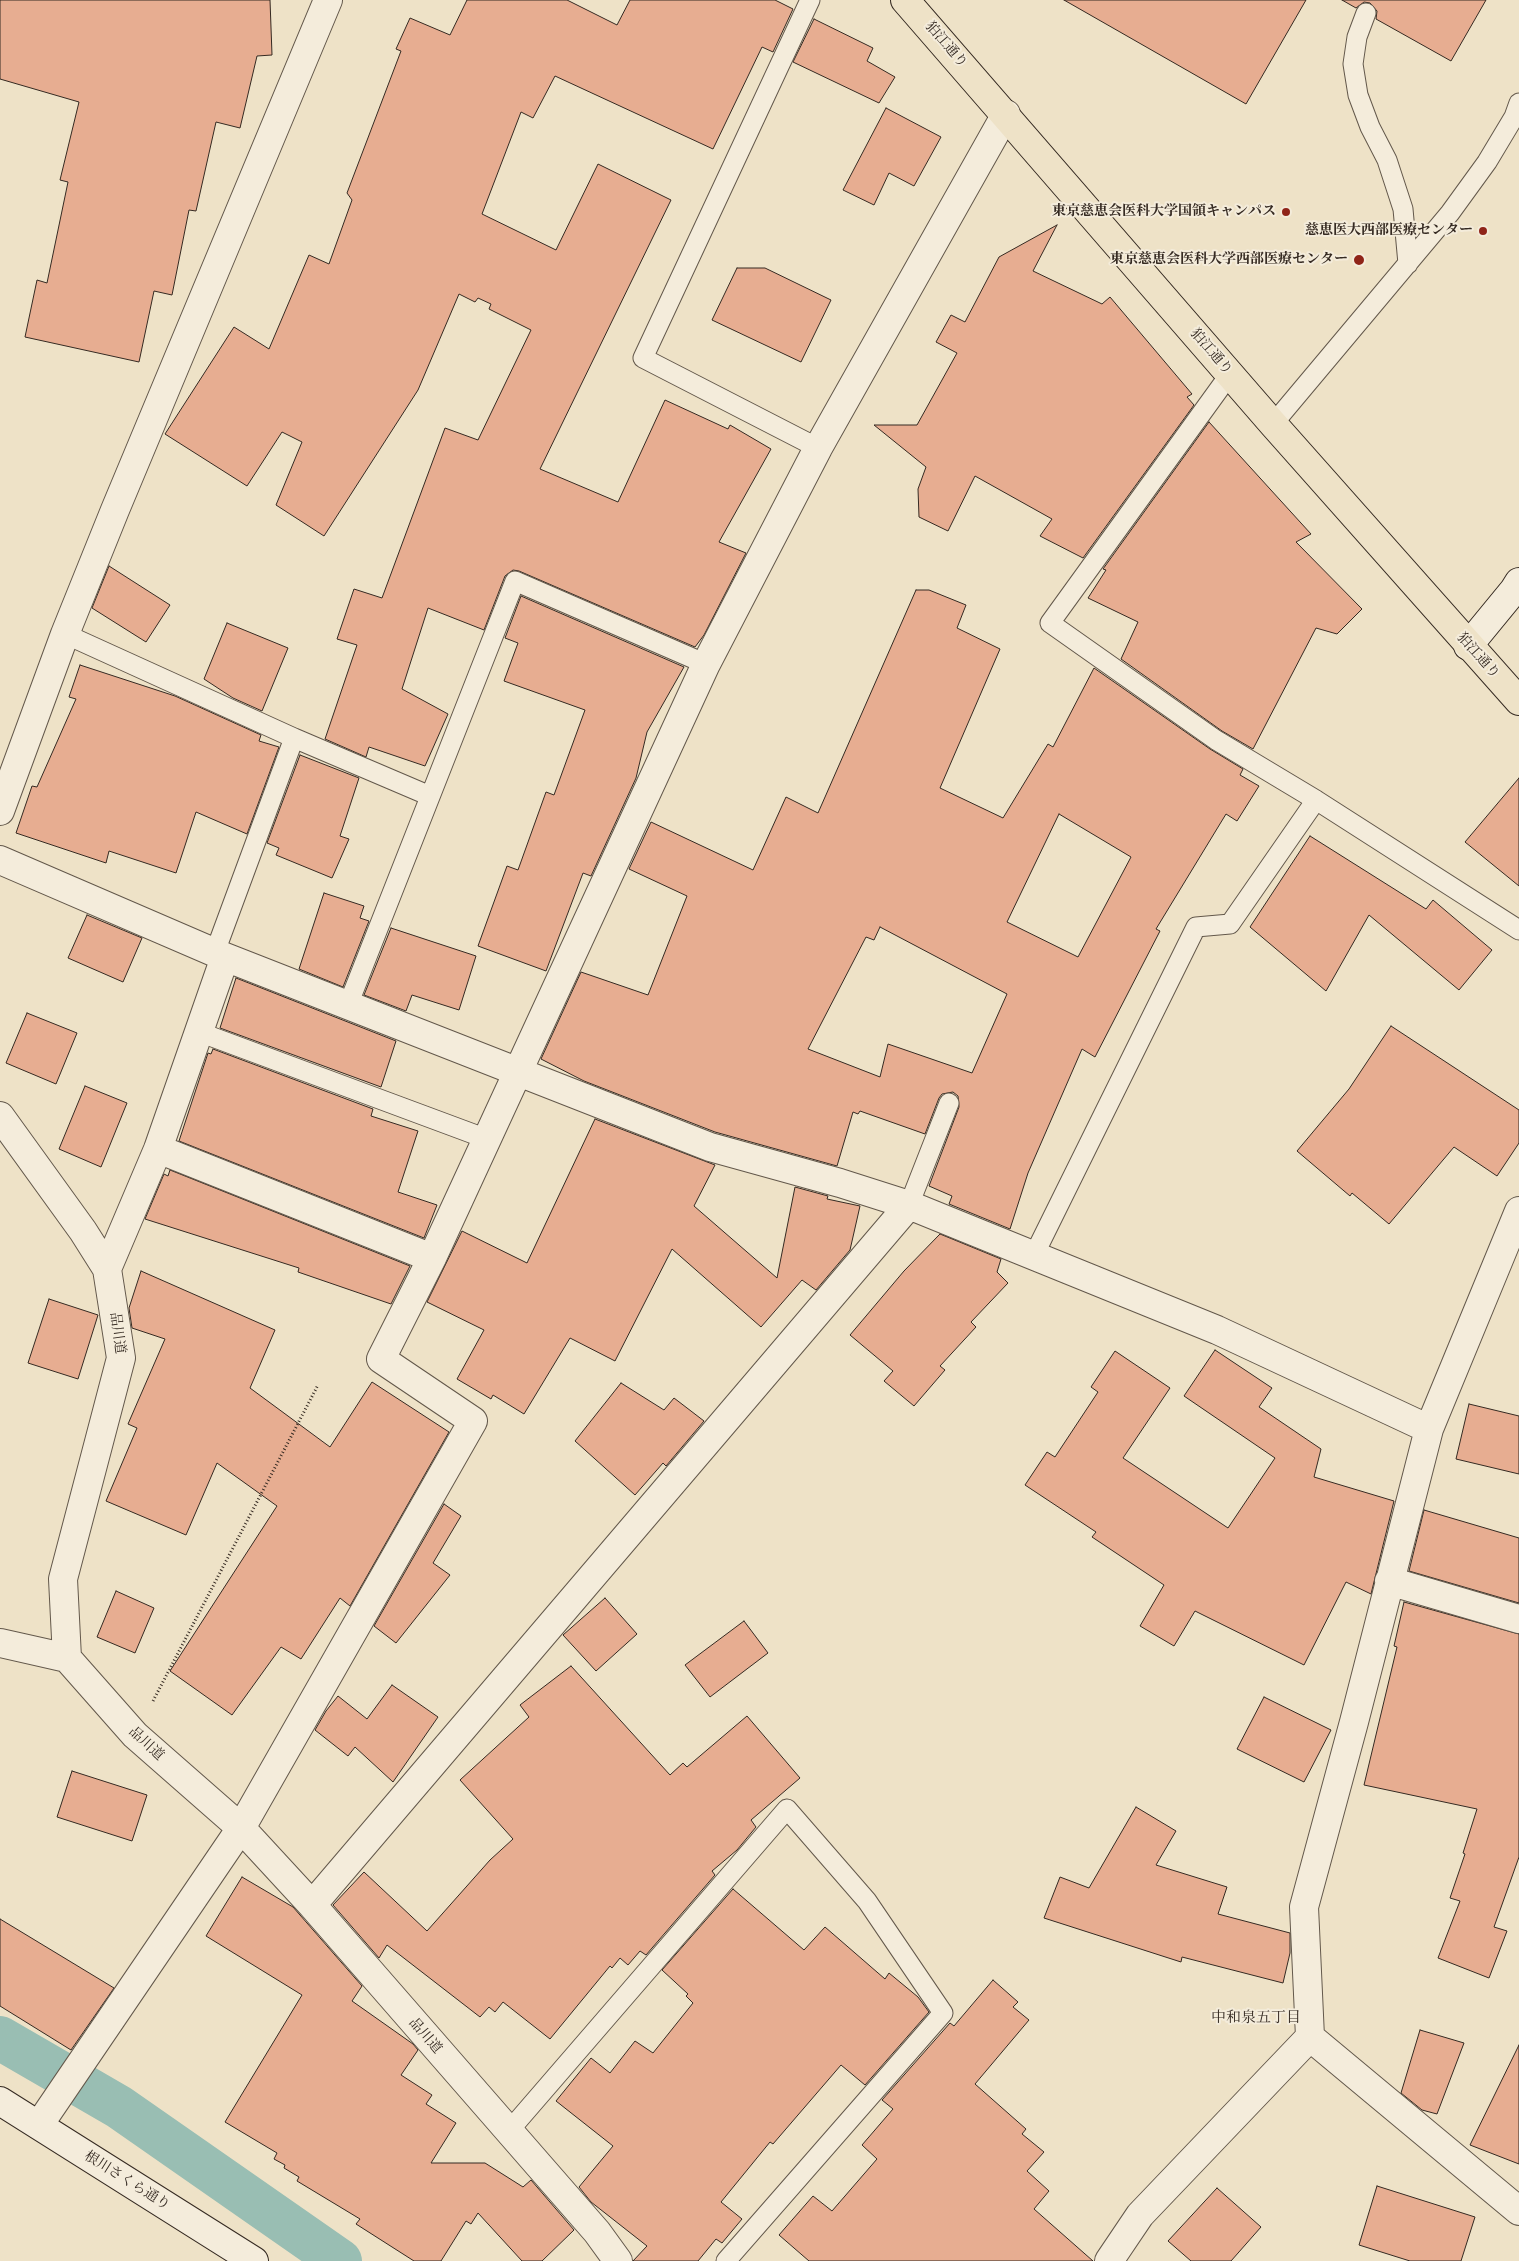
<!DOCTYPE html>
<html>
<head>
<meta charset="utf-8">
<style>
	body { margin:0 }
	canvas { display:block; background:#eee2c7 }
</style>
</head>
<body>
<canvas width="1519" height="2261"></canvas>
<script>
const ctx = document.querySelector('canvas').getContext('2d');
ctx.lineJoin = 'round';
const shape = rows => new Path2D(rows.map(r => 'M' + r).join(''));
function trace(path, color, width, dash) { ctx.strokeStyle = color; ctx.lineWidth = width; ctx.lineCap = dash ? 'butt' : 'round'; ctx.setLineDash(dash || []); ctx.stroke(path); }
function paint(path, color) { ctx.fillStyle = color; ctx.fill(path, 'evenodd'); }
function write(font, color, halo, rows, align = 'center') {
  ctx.font = font + ' "IM FELL French Canon","Noto Serif JP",serif'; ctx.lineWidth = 4; ctx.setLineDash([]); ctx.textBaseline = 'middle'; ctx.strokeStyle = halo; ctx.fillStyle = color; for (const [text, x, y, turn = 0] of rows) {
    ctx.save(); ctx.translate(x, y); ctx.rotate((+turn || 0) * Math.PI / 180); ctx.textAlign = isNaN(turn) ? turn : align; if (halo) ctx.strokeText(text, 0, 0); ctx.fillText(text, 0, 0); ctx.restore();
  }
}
const canal = shape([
	[0,2038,119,2107,340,2261]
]);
const building = shape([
	[0,0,270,0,272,55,257,56,240,128,216,122,196,211,189,210,172,295,154,291,139,362,25,337,37,280,47,283,68,182,60,180,79,102,0,79,0,0],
	[467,0,567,0,617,25,630,0,775,0,793,9,773,52,762,47,713,149,555,76,533,118,521,112,482,214,556,250,598,164,671,200,540,469,618,502,665,400,728,429,730,425,771,449,719,542,746,553,704,635,695,647,519,571,513,570,505,576,484,630,428,608,402,689,448,714,425,766,369,747,366,757,325,739,357,645,337,639,354,589,382,598,445,428,478,440,531,330,489,309,491,304,478,298,475,302,459,294,418,390,324,536,276,505,302,442,282,432,247,486,165,434,234,327,269,349,309,255,329,264,352,200,347,193,401,51,396,49,410,18,450,35,467,0],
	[1064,0,1306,0,1246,104,1064,0],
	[1342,0,1486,0,1451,61,1376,19,1377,11,1370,3,1364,2,1356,8,1342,0],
	[814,19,873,48,867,61,895,77,879,103,793,62,814,19],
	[886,108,941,137,914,186,889,173,874,205,843,190,886,108],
	[1057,225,1033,271,1102,304,1110,297,1192,394,1187,397,1194,405,1083,558,1040,536,1052,519,975,476,948,531,919,517,918,489,926,467,874,425,917,425,957,353,936,342,951,315,965,322,999,257,1057,225],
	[737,268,765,268,831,300,801,362,712,320,737,268],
	[1209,422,1311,534,1296,542,1362,609,1337,634,1316,628,1253,749,1222,731,1121,659,1138,622,1088,598,1106,570,1103,569,1209,422],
	[109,566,170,605,146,642,92,608,109,566],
	[916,590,929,590,966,605,957,628,1000,649,940,788,1003,818,1048,744,1053,747,1094,668,1210,749,1243,769,1240,775,1259,786,1237,821,1226,814,1156,929,1160,931,1095,1057,1082,1049,1028,1173,1010,1229,949,1204,952,1196,929,1186,959,1107,958,1096,953,1092,942,1094,939,1098,925,1134,860,1111,858,1114,853,1112,837,1166,715,1132,584,1081,541,1059,581,972,648,995,687,896,629,869,651,822,753,870,786,797,818,813,916,590],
	[1059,814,1131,857,1078,957,1007,922,1059,814],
	[880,927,1007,994,972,1073,888,1044,880,1077,808,1049,866,937,874,940,880,927],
	[521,596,684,667,647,732,636,778,591,876,583,873,546,971,478,946,507,866,518,870,546,792,554,795,585,710,504,681,518,643,505,638,521,596],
	[227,623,288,648,262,711,233,698,204,679,227,623],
	[80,665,175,696,261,735,259,741,279,747,247,834,196,812,176,873,109,851,106,863,16,833,32,786,37,787,76,699,69,697,80,665],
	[300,755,359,778,340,836,349,839,332,878,276,855,279,848,267,843,300,755],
	[1519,778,1519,886,1465,842,1519,778],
	[1310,836,1426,909,1433,900,1492,950,1459,990,1369,915,1326,991,1250,927,1310,836],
	[324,893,364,906,360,918,369,921,343,987,299,969,324,893],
	[87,915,142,938,123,982,68,958,87,915],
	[391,928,476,956,459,1010,412,995,406,1011,364,995,391,928],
	[236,978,396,1041,381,1087,220,1028,236,978],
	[27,1013,77,1033,56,1084,6,1063,27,1013],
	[1391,1026,1519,1110,1519,1143,1497,1176,1454,1147,1389,1224,1352,1193,1350,1196,1297,1151,1349,1089,1391,1026],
	[213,1049,373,1109,371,1116,418,1131,398,1192,437,1205,424,1238,179,1141,208,1053,211,1054,213,1049],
	[85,1086,127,1103,101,1167,59,1149,85,1086],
	[595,1119,715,1165,694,1206,777,1278,795,1187,828,1196,827,1199,860,1206,850,1250,816,1290,802,1280,761,1327,672,1249,615,1361,570,1338,524,1414,493,1395,491,1399,457,1379,484,1330,427,1302,462,1231,527,1263,595,1119],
	[170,1170,410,1266,391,1304,298,1272,299,1268,145,1219,164,1174,168,1176,170,1170],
	[940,1234,1001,1259,997,1272,1008,1283,971,1322,976,1327,940,1366,945,1370,914,1406,884,1381,893,1371,850,1335,904,1271,940,1234],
	[141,1271,275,1330,250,1388,330,1447,372,1382,449,1432,350,1606,340,1598,301,1659,281,1647,232,1715,170,1671,277,1506,217,1463,186,1535,106,1501,137,1428,128,1424,165,1339,132,1328,129,1308,141,1271],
	[49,1299,98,1315,78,1379,28,1363,49,1299],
	[1215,1350,1272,1388,1259,1407,1321,1449,1314,1477,1394,1501,1371,1594,1346,1582,1304,1665,1195,1611,1174,1646,1140,1626,1164,1585,1092,1537,1096,1532,1025,1485,1047,1452,1055,1457,1098,1392,1091,1387,1115,1351,1170,1388,1123,1458,1228,1528,1275,1458,1184,1396,1215,1350],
	[621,1383,664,1410,674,1398,704,1421,666,1466,663,1463,635,1495,575,1441,621,1383],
	[1469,1404,1519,1416,1519,1474,1456,1459,1469,1404],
	[444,1504,461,1516,433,1563,450,1575,396,1643,374,1626,444,1504],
	[1424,1510,1519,1538,1519,1603,1409,1571,1424,1510],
	[116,1591,154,1608,135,1653,97,1637,116,1591],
	[605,1598,637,1634,596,1671,563,1635,605,1598],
	[1404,1602,1519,1634,1519,1857,1494,1927,1507,1931,1489,1978,1438,1958,1460,1901,1450,1898,1465,1854,1463,1853,1477,1809,1364,1785,1397,1647,1394,1646,1404,1602],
	[744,1621,768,1653,710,1697,685,1665,744,1621],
	[571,1666,670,1775,683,1763,687,1767,747,1716,800,1778,751,1820,756,1827,737,1850,712,1871,715,1875,646,1955,640,1951,628,1965,620,1958,612,1968,610,1966,550,2039,503,2002,495,2012,489,2007,480,2017,387,1945,379,1958,333,1905,364,1872,427,1931,490,1860,513,1839,460,1780,529,1717,520,1705,571,1666],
	[392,1685,438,1717,393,1782,355,1747,348,1756,315,1730,326,1711,338,1696,367,1719,392,1685],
	[1264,1697,1331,1730,1304,1782,1237,1749,1264,1697],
	[72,1771,147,1795,132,1841,57,1817,72,1771],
	[1136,1807,1176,1831,1156,1865,1227,1887,1218,1914,1290,1933,1290,1953,1283,1983,1182,1957,1181,1962,1044,1918,1060,1877,1089,1888,1136,1807],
	[242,1877,293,1907,362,1986,352,2001,413,2044,418,2050,401,2075,432,2095,426,2104,456,2123,431,2163,485,2163,523,2187,531,2180,574,2230,542,2261,522,2261,478,2213,471,2224,466,2221,441,2261,414,2261,356,2224,360,2219,297,2181,299,2177,284,2168,285,2165,274,2159,277,2153,225,2122,302,1995,206,1936,242,1877],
	[733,1889,804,1950,825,1927,885,1979,889,1973,918,1997,929,2012,865,2085,841,2065,773,2144,770,2142,721,2202,742,2219,722,2243,716,2239,698,2261,633,2261,647,2246,591,2202,579,2187,613,2146,556,2101,591,2058,610,2073,635,2041,653,2053,693,2003,686,1996,688,1994,662,1970,733,1889],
	[0,1919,114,1988,71,2050,0,2006,0,1919],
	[993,1980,1018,2002,1013,2007,1029,2020,975,2084,1026,2129,1022,2134,1044,2152,1027,2171,1049,2191,1034,2209,1093,2261,809,2261,779,2235,813,2196,832,2211,877,2159,862,2145,893,2109,882,2100,950,2023,954,2026,993,1980],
	[1420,2030,1464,2043,1437,2114,1422,2110,1401,2093,1420,2030],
	[1519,2045,1519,2164,1470,2145,1519,2045],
	[1377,2186,1475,2217,1461,2261,1410,2261,1359,2245,1377,2186],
	[1217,2188,1261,2227,1231,2261,1191,2261,1168,2241,1217,2188]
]);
const path = shape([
	[153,1701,318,1385]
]);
const lane = shape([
	[810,0,643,358,818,448],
	[1366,13,1357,37,1353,64,1358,95,1370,127,1387,160,1403,209,1408,264],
	[1230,374,1050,623,1216,740,1316,800,1519,930],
	[1273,424,1450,213,1487,162,1514,117,1519,103],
	[65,634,294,738,215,952],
	[294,738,430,796],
	[348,1005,515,581,706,664],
	[199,1032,487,1139],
	[909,1205,949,1103],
	[1034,1255,1196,927,1230,924,1316,800],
	[508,2132,787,1809,867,1901,943,2013,726,2261]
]);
const street = shape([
	[0,811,65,634,115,510,328,0],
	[0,860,225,957,710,1147,840,1183,909,1205,1217,1330,1429,1429,1519,1211],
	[0,1116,83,1231,107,1269,121,1358,63,1579,67,1658,135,1735,241,1828,312,1905,597,2232,618,2261],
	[158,1149,432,1258],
	[107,1269,158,1149,225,957],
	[1389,1581,1519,1619],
	[0,1643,67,1658],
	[312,1905,909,1205],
	[1310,2037,1519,2211],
	[39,2125,241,1828,473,1421,381,1359,432,1258,706,664,818,448,1006,114],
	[1109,2261,1140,2215,1310,2037,1304,1907,1354,1722,1429,1429]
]);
const secondary = shape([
	[1468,646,1514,590,1519,582],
	[0,2101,254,2261]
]);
const primary = shape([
	[905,0,1273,424,1519,701]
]);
const markers = [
	[1286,212,5,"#8f2418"],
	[1483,231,5,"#8f2418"],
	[1359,260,6,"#8f2418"]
];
const streetNames = [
	["狛江通り",946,45,49],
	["狛江通り",1211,352,49],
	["狛江通り",1478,656,48],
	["品川道",117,1333,82],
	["品川道",146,1744,43],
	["品川道",425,2036,49],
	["根川さくら通り",127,2181,32]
];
const poiNames = [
	["東京慈恵会医科大学国領キャンパス",1276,212],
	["慈恵医大西部医療センター",1473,231],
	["東京慈恵会医科大学西部医療センター",1348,260]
];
const neighbourhoodNames = [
	["中和泉五丁目",1256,2018]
];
trace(canal, '#99beb3', 44);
paint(building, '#e7ad91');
trace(building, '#352a22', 1);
trace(lane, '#63584b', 21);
trace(street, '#63584b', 30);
trace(secondary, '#352a22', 30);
trace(primary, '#352a22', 30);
trace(path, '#352a22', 3, [1, 2.5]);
trace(lane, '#f4ecdb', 19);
trace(street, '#f4ecdb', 28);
trace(secondary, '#f4ecdb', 28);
trace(primary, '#eee2c7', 28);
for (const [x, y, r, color] of markers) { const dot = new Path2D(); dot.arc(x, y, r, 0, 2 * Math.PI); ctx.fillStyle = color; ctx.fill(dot); trace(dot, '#f4ecdb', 2); }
write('14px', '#352a22', '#f4ecdb', streetNames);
write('bold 14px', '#352a22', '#f4ecdb', poiNames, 'right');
write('15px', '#352a22', '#f4ecdb', neighbourhoodNames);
</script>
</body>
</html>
